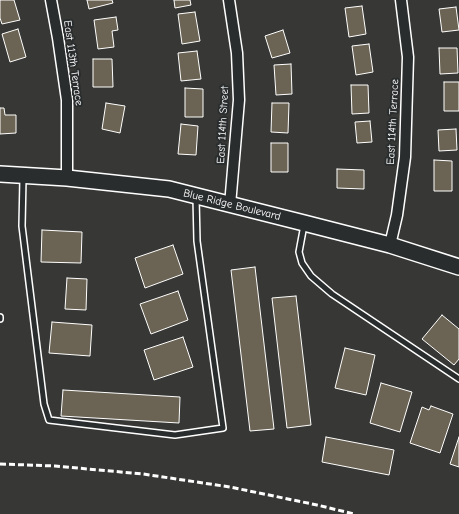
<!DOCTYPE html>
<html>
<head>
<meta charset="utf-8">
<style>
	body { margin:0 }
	canvas { display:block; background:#373835 }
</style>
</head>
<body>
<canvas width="459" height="514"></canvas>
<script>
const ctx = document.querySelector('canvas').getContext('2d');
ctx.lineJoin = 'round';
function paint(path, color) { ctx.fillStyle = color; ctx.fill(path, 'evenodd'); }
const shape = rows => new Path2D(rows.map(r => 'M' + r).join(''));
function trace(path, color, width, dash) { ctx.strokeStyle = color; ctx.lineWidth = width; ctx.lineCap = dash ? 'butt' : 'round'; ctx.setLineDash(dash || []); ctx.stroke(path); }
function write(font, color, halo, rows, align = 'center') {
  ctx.font = font + ' "Comic Neue",sans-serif'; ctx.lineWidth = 4; ctx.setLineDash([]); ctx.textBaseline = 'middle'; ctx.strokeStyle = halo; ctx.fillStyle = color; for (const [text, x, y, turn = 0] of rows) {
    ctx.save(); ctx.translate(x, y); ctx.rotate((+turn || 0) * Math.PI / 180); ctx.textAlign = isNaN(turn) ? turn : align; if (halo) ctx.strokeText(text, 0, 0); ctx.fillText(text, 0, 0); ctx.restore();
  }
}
const building = shape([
	[0,0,14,0,20,20,2,24,0,18,0,0],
	[87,0,112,0,113,3,89,9,87,0],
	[174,0,190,0,191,5,175,8,174,0],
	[362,6,366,34,349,37,345,8,362,6],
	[456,7,459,30,442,32,439,9,456,7],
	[195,12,200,41,182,44,178,14,195,12],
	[116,17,118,30,112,31,114,47,98,49,94,20,116,17],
	[18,29,26,57,10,62,2,34,18,29],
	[283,30,290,53,272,58,265,36,283,30],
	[369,44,373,72,356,75,352,46,369,44],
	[439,48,457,48,458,73,440,74,439,48],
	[197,51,201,79,181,81,178,53,197,51],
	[93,59,112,59,113,87,93,87,93,59],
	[291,64,292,94,276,95,274,65,291,64],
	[444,82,459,82,459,111,444,111,444,82],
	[351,85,368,85,369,113,352,114,351,85],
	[185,88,203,89,203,117,185,117,185,88],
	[106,103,125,106,120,133,102,129,106,103],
	[272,103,289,103,288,133,271,132,272,103],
	[0,108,4,108,5,115,16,115,16,133,0,134,0,108],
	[370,121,372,142,357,143,355,122,370,121],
	[181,124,198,126,196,155,178,154,181,124],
	[456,129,457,150,439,151,438,130,456,129],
	[271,143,288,143,288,172,271,172,271,143],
	[434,160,452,161,452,191,434,191,434,160],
	[337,169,364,170,364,189,337,188,337,169],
	[42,230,82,232,81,263,41,262,42,230],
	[173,245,183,274,145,288,135,258,173,245],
	[255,267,274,429,250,431,231,270,255,267],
	[67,278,87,279,86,310,65,309,67,278],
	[178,291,188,320,151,334,140,304,178,291],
	[296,296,311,425,287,428,272,298,296,296],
	[442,315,459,329,459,359,454,365,422,339,442,315],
	[52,322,92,325,90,356,49,353,52,322],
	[183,337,193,367,154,380,144,350,183,337],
	[345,348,375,355,366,395,335,388,345,348],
	[381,383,412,392,400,432,370,423,381,383],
	[63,390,180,397,179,423,61,416,63,390],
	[431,406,453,414,440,453,410,443,422,407,429,410,431,406],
	[326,437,394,450,389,475,322,462,326,437],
	[459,437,459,467,450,464,459,437]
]);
const lane = shape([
	[23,178,22,226,44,404,49,420,175,435,223,428,197,241,196,197],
	[304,225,299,252,302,263,311,276,332,294,459,379],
	[0,317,0,319]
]);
const street = shape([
	[51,0,58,38,67,100,67,178],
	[229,0,237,53,239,100,230,205],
	[390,245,397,215,405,157,408,57,401,0]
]);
const secondary = shape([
	[0,174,67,178,169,189,304,223,390,245,459,267]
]);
const rail = shape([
	[0,464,55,466,143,474,230,487,317,505,354,514]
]);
const streetNames = [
	["East 113th Terrace",73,63,82],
	["East 114th Terrace",393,122,-87],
	["East 114th Street",223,125,-87],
	["Blue Ridge Boulevard",232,205,14]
];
paint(building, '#6b6353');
trace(building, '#fff', 1);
trace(lane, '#fff', 8);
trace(street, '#fff', 13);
trace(secondary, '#fff', 18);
trace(lane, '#2a2d2e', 5);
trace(street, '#2a2d2e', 10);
trace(secondary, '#2a2d2e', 15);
trace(rail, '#fff', 3, [6, 3]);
write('11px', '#fff', '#2a2d2e', streetNames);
</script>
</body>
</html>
